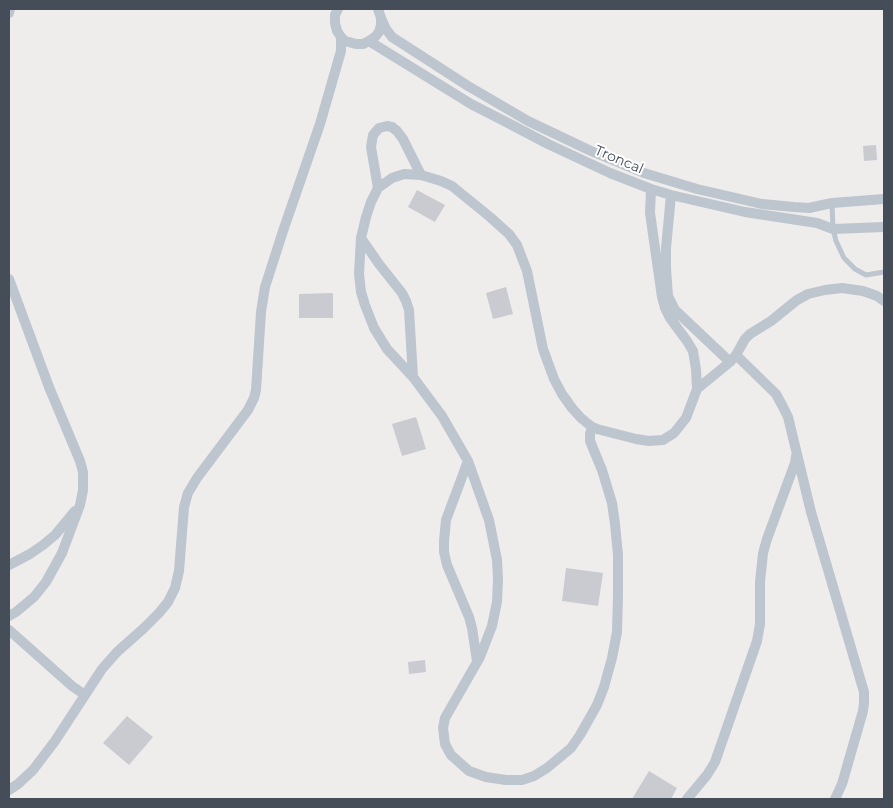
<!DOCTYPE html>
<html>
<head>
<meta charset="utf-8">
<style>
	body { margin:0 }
	#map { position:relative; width:893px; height:808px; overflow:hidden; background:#efecec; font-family:Montserrat,sans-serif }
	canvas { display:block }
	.frame { position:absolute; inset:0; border:10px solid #454e58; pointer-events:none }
</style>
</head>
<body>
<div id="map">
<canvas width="893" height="808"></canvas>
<div class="frame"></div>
</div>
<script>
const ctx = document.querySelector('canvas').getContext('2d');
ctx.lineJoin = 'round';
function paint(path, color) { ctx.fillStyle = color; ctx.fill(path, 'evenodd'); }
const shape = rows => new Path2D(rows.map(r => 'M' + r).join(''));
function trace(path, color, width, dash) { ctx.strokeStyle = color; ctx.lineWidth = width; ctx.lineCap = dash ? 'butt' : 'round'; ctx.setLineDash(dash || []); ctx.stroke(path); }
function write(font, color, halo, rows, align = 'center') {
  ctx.font = font + ' Montserrat,sans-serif'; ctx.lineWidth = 4; ctx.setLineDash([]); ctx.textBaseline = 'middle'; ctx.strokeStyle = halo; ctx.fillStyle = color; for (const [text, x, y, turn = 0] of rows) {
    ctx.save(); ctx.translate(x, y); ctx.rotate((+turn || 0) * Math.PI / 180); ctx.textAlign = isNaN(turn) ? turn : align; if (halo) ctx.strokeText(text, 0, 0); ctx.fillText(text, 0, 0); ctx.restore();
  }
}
const building = shape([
	[876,145,877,160,864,161,863,146],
	[417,190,445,205,435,222,408,207],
	[506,287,513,314,493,319,486,293],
	[333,293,333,318,299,318,299,294],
	[416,417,426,449,402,456,392,424],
	[566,568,603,573,598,606,562,601],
	[425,660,426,672,409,674,408,662],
	[127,716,153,737,129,765,103,743],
	[649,771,677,788,671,799,632,799]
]);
const service = shape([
	[832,203,833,229,836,241,844,258,855,269,866,275,884,272]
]);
const minor = shape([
	[338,9,335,15,335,23,337,31,341,37,345,41,356,44,363,44,369,41,375,37,379,32,381,25,381,18,378,9],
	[9,13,10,9],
	[381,18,386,29,392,37,468,86,528,121,591,151,644,173,697,189,762,204,794,207,809,208,832,203,884,199],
	[369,41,471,104,508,123,548,144,610,173,651,189,671,195,745,212,817,223,833,229,884,227],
	[378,188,371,147,373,135,379,128,387,126,392,127,397,131,403,139,421,175],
	[671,195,666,248,666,268,668,296,675,310,730,362],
	[361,238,379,264,402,293,406,301,409,310,413,377],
	[9,279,49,387,80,461,83,472,83,490,80,505,62,553,46,582,34,597,16,612,9,616],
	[736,355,776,394,782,405,788,417,811,512,864,692,864,703,863,711,842,784,835,799],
	[697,389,730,362,736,355,745,339,750,334,771,321,797,300,808,294,825,290,842,288,863,291,877,296,884,301],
	[592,427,590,434,590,441,602,470,612,503,615,524,618,555,618,596,617,632,612,658,604,687,597,705,580,735,571,748,547,768,534,776,522,780,506,780,486,777,469,771,451,755,445,744,443,728,445,718,480,657,492,626,497,602,498,579,497,560,489,520,468,461,442,416,413,377,387,349,374,328,365,305,361,292,359,274,361,238,366,217,371,202,378,188,392,178,404,174,421,175,441,181,452,186,490,217,509,234,517,245,527,271,543,349,554,379,562,394,572,408,581,418,592,427,597,429,636,439,649,441,663,440,674,433,686,418,697,389,696,369,693,351,687,341,670,318,665,308,662,297,650,213,651,189],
	[468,461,446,520,444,541,444,552,447,565,469,617,472,628,477,661],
	[9,565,30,554,43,545,55,535,75,511],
	[9,630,72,686,85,695],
	[9,790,18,784,33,770,55,741,102,669,117,652,144,628,159,613,168,602,175,588,179,571,184,507,188,493,197,478,248,410,254,398,256,390,261,312,265,287,283,231,320,124,341,51,341,37],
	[687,799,707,775,715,762,757,641,760,624,760,582,763,553,767,539,795,463,796,456]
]);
const streetNames = [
	["Troncal",619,160,23]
];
paint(building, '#c9cbd1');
trace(service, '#bdc5ce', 5);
trace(minor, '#bdc5ce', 10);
write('14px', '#454e58', '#fff', streetNames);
</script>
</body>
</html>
